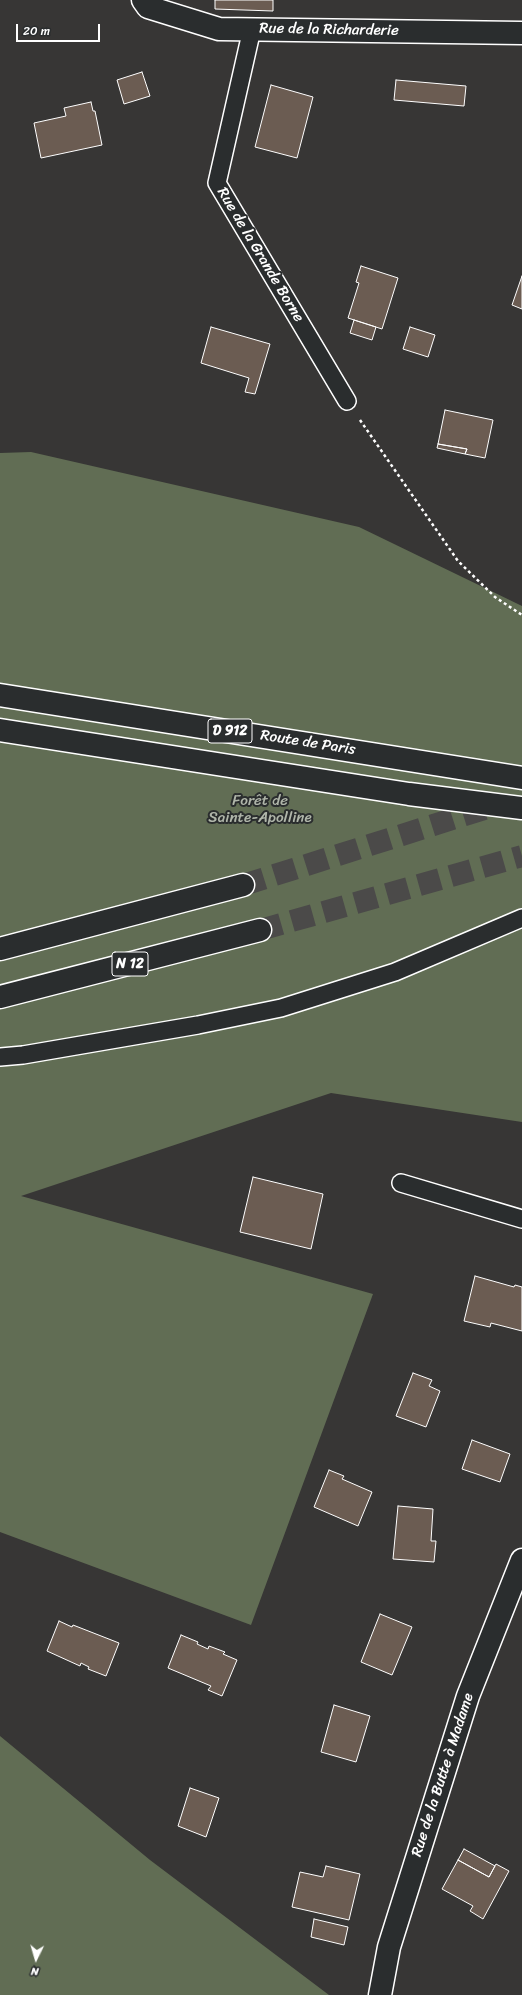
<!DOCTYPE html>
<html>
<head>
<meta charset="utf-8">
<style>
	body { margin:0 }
	#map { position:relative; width:522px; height:1995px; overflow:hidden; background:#373635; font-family:Sriracha,sans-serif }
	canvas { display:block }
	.north { position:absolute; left:16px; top:1939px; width:40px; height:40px; -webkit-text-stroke:3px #2a2d2e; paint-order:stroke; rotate:185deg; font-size:11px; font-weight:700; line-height:16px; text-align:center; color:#fff }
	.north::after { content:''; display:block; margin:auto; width:14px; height:18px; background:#fff; clip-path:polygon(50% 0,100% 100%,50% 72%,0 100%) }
	.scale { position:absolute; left:16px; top:24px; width:84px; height:18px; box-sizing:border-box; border:2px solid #fff; border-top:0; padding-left:5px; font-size:12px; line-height:14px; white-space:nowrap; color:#fff; -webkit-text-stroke:3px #2a2d2e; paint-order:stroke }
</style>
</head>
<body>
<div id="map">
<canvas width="522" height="1995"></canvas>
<div class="north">N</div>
<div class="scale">20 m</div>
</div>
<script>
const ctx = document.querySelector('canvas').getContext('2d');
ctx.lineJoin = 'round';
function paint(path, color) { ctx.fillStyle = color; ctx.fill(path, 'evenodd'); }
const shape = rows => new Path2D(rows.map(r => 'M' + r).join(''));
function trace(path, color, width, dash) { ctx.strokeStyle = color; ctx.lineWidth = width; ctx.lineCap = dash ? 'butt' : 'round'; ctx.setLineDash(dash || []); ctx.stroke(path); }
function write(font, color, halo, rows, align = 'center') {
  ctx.font = font + ' Sriracha,sans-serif'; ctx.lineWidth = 4; ctx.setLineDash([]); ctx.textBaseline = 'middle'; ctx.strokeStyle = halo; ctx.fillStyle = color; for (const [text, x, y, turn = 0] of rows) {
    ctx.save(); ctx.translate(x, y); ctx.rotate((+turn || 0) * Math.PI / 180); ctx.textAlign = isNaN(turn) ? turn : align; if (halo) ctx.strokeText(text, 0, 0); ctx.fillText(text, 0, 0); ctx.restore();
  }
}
const green = shape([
	[31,452,359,527,522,606,522,1122,331,1093,21,1196,373,1294,251,1625,0,1532,0,453],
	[0,1736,150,1860,329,1995,0,1995]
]);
const building = shape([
	[215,0,273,0,273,11,215,9,215,0],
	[142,72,150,96,124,104,117,80,142,72],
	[396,80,466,86,464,106,394,100,396,80],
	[271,85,313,97,297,158,255,147,271,85],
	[91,102,93,111,95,111,102,145,41,158,34,123,66,116,64,108,91,102],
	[361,266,398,278,382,329,348,318,359,283,356,282,361,266],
	[522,276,522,309,512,305,522,276],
	[354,320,376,327,372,340,350,333,354,320],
	[211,327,270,344,255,394,245,392,249,378,201,363,211,327],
	[410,327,435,335,428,357,403,349,410,327],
	[445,410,493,420,485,458,465,454,467,449,438,444,445,410],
	[438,444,467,449,465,454,437,448,438,444],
	[253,1177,323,1194,311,1249,240,1232,253,1177],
	[475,1276,514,1287,515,1285,522,1287,522,1331,491,1323,490,1327,464,1321,475,1276],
	[413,1373,432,1380,429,1386,440,1391,426,1427,396,1416,413,1373],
	[472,1440,510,1454,500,1482,462,1469,472,1440],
	[329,1470,344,1476,342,1479,372,1492,358,1526,314,1507,329,1470],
	[398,1506,433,1509,431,1541,436,1541,434,1562,393,1559,398,1506],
	[380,1614,412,1627,392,1675,361,1662,380,1614],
	[59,1621,72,1627,73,1625,119,1643,106,1676,88,1669,89,1667,81,1663,80,1666,47,1651,59,1621],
	[181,1635,198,1642,197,1644,208,1649,209,1646,225,1652,223,1654,237,1660,222,1696,208,1690,211,1686,168,1668,181,1635],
	[334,1705,370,1716,356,1762,321,1752,334,1705],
	[190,1788,219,1798,206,1837,178,1826,190,1788],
	[464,1849,495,1866,489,1877,458,1860,464,1849],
	[458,1860,489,1877,496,1864,509,1871,483,1919,470,1911,473,1906,442,1889,458,1860],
	[326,1866,360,1874,349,1920,292,1907,300,1872,323,1877,326,1866],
	[314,1919,348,1927,344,1945,311,1937,314,1919]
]);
const highwayTunnel = shape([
	[243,885,500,804],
	[260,930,522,856]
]);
const path = shape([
	[360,420,458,561,495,597,522,615]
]);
const lane = shape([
	[252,29,217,183,347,401],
	[0,1057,23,1055,198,1025,281,1008,395,972,522,918],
	[401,1183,522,1219]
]);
const street = shape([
	[143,0,148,7,219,29,522,33],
	[380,1995,389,1947,468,1696,522,1560]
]);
const primary = shape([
	[0,695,522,778],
	[0,730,409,794,522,808]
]);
const highway = shape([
	[0,949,243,885],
	[0,997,260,930]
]);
const shields = [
	[230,731,44],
	[130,964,36]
];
const shieldNames = [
	["D 912",230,731],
	["N 12",130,964]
];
const streetNames = [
	["Rue de la Richarderie",329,30,1],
	["Rue de la Grande Borne",260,255,59],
	["Route de Paris",308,743,9],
	["Rue de la Butte à Madame",443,1775,-72]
];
const parkNames = [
	["Forêt de",260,801],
	["Sainte-Apolline",260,818]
];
paint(green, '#616d54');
paint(building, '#6b5c52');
trace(building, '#fff', 1);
trace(highwayTunnel, '#4b4a49', 22, [22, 11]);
trace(lane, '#fff', 20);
trace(street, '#fff', 25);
trace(primary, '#fff', 25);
trace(highway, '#fff', 25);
trace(path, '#fff', 2.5, [3, 3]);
trace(lane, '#2a2d2e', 17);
trace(street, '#2a2d2e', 22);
trace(primary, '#2a2d2e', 22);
trace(highway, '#2a2d2e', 22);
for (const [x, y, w] of shields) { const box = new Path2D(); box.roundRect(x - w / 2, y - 12, w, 24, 3); ctx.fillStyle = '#2a2d2e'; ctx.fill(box); trace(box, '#fff', 1); }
write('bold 14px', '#fff', null, shieldNames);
write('15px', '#fff', '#2a2d2e', streetNames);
write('15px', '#b0b6aa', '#2a2d2e', parkNames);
</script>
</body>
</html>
